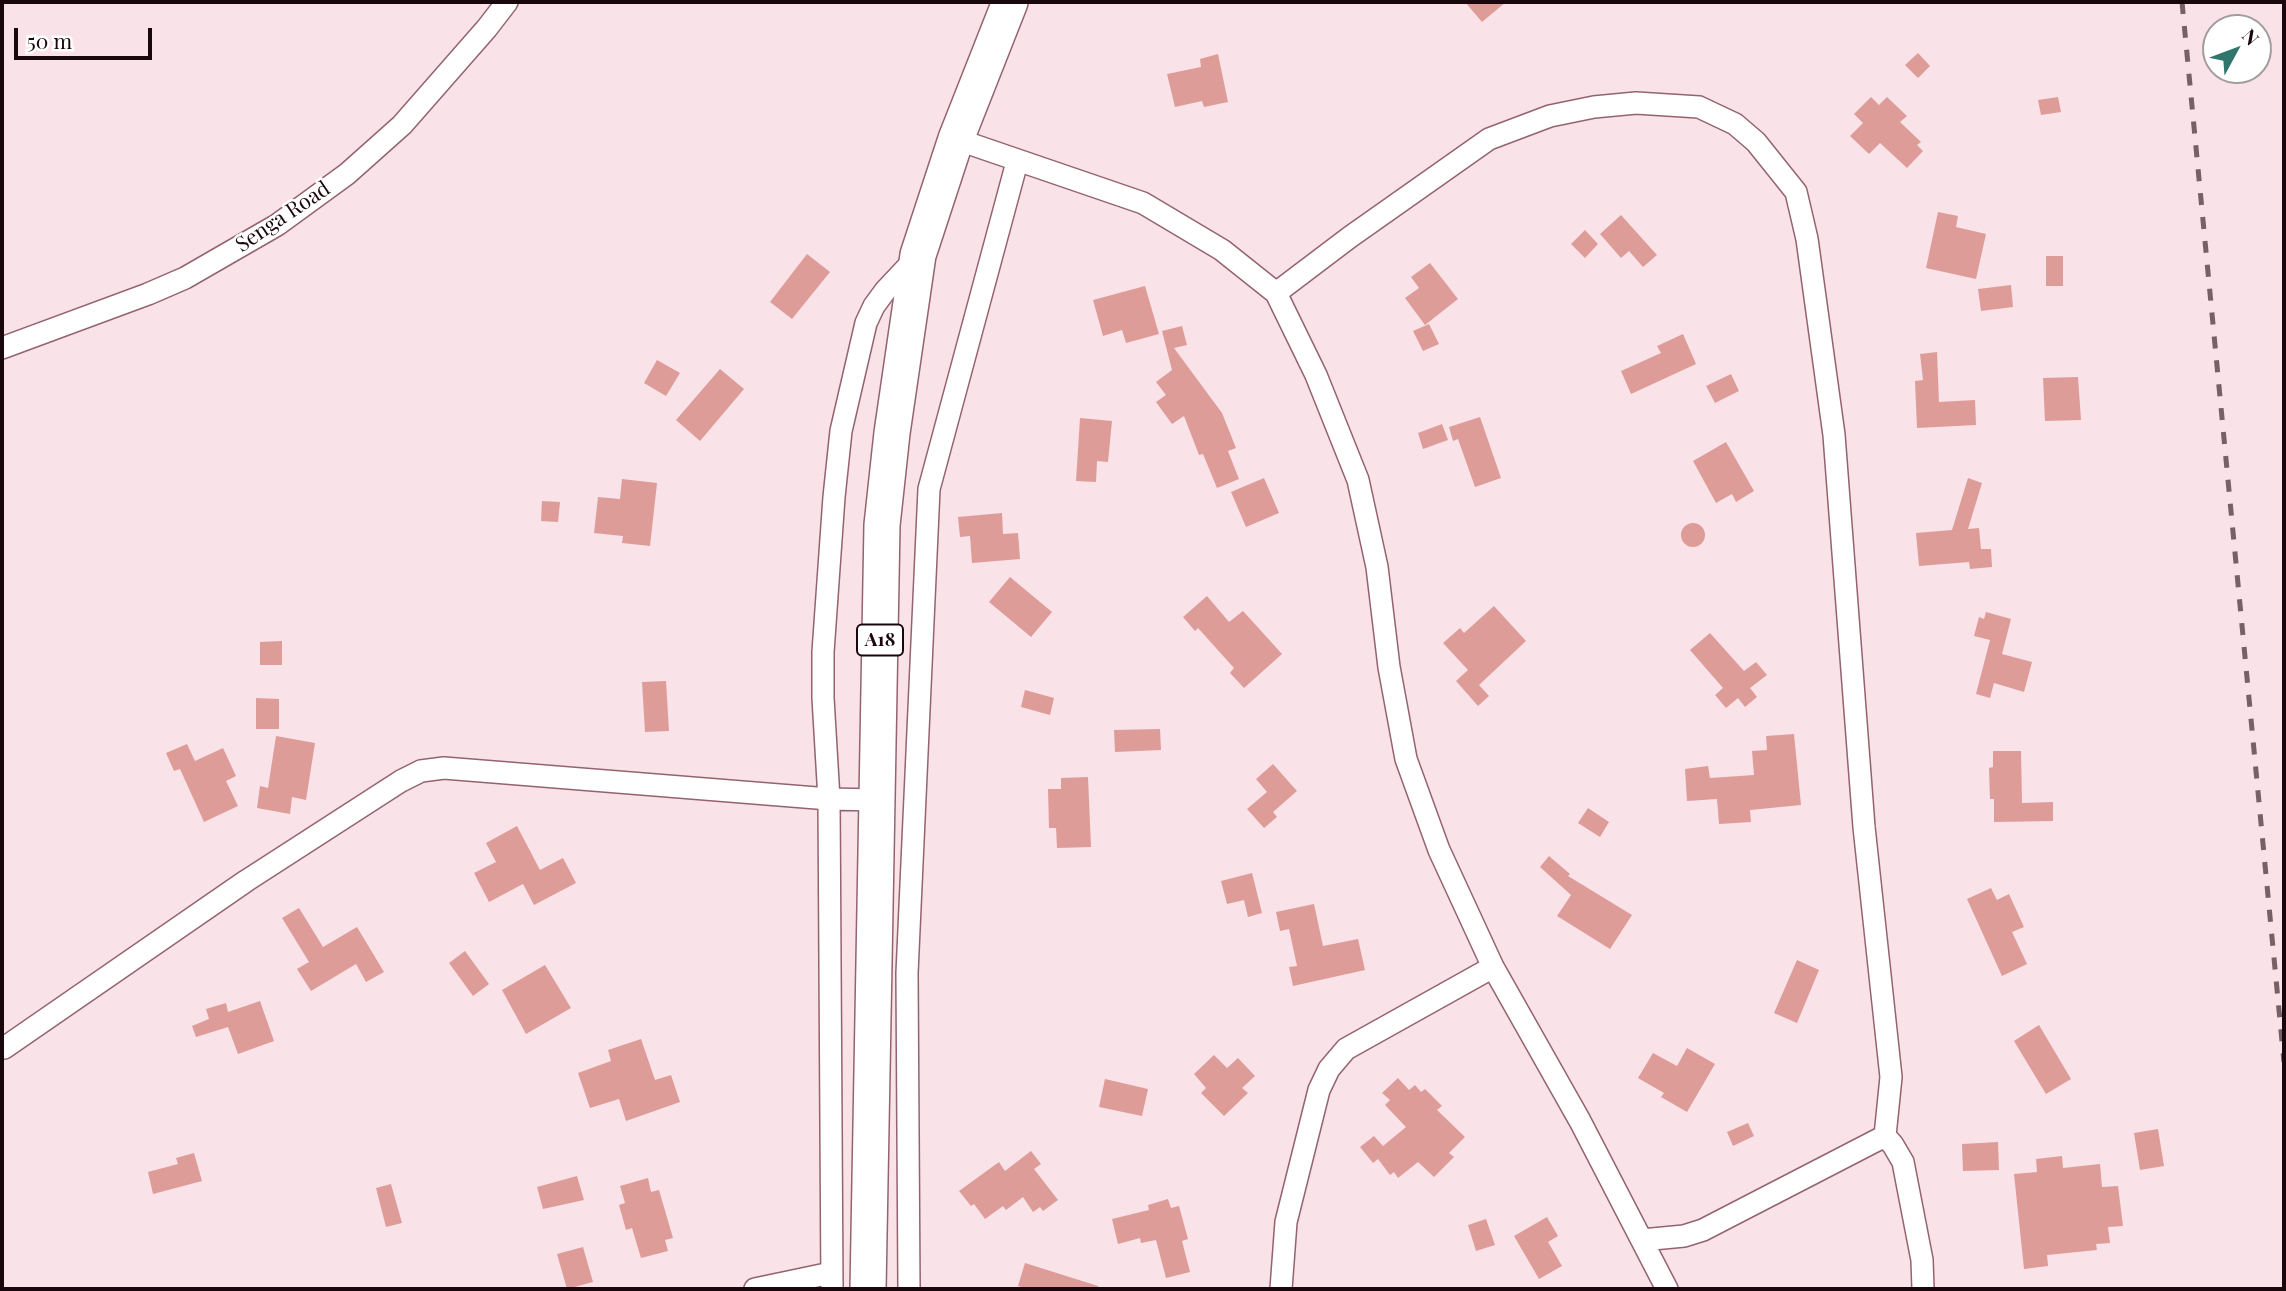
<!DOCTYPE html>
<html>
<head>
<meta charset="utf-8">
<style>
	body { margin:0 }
	#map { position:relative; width:2286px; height:1291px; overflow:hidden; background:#f9e2e8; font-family:"Playfair Display",serif }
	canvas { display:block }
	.frame { position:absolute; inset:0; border:4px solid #19070d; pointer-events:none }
	.north { position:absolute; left:2202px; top:14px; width:70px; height:70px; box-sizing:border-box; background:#fff; border:2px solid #a39c9e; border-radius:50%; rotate:49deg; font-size:19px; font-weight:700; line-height:28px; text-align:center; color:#19070d }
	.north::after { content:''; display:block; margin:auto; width:24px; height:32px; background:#30766c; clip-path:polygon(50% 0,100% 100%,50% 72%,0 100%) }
	.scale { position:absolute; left:14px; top:28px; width:138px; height:32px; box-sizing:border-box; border:4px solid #19070d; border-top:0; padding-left:9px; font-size:21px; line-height:24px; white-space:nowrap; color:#19070d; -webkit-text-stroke:5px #fff; paint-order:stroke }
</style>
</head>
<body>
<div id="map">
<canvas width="2286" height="1291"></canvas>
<div class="frame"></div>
<div class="north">N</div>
<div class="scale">50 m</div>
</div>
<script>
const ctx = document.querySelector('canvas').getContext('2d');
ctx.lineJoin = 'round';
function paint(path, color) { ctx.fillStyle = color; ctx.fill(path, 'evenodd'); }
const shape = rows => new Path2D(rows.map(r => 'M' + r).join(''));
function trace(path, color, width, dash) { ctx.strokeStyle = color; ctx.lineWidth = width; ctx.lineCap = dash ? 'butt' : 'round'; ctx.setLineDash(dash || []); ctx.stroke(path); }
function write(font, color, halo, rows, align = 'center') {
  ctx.font = font + ' "Playfair Display",serif'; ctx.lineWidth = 5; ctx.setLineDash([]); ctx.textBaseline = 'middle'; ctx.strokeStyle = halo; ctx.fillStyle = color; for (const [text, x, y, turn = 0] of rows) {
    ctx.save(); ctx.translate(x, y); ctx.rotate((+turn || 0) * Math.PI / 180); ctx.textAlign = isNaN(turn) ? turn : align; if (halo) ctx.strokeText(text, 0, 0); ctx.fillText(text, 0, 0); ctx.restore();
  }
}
const building = shape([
	[1465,2,1506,2,1482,22],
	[1918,53,1930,66,1918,78,1905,65],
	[1218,54,1228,102,1204,107,1202,101,1175,107,1167,74,1201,67,1200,59],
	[1871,97,1879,105,1887,97,1907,116,1900,122,1921,142,1917,145,1923,151,1907,168,1880,143,1869,154,1850,136,1863,123,1854,114],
	[2058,97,2061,112,2041,115,2038,100],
	[1938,212,1958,216,1956,227,1986,234,1976,279,1926,268],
	[1621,215,1657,255,1643,267,1629,251,1621,258,1600,234],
	[1585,230,1598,244,1585,258,1571,244],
	[807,254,830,272,792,319,770,302],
	[2046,256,2063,256,2063,286,2046,286],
	[1430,263,1458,299,1425,325,1405,298,1419,288,1411,277],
	[2011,285,2013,307,1981,311,1978,289],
	[1145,286,1159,334,1126,343,1122,330,1103,336,1093,300],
	[1429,324,1439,344,1423,351,1413,331],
	[1182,326,1187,345,1174,348,1222,413,1236,448,1228,451,1239,479,1217,488,1203,454,1199,455,1184,416,1172,424,1156,402,1166,395,1156,382,1172,370,1162,331],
	[1683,334,1696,364,1631,394,1621,371,1661,353,1657,346],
	[1937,352,1939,402,1975,400,1976,425,1917,428,1915,381,1923,380,1920,354],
	[657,360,680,373,666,396,644,383],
	[720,369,744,389,700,441,676,420],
	[1731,374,1739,391,1715,403,1706,386],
	[2078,377,2081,420,2045,421,2043,378],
	[1480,417,1501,478,1475,487,1458,439,1453,441,1449,427],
	[1080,418,1112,421,1108,462,1097,461,1096,482,1076,481],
	[1442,424,1448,440,1423,449,1418,433],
	[1726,442,1754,491,1736,502,1732,494,1716,503,1693,461],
	[1264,478,1279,513,1246,527,1231,492],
	[1968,478,1982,483,1968,529,1979,528,1981,549,1991,549,1992,567,1970,569,1969,562,1919,566,1916,533,1952,530],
	[622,479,657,483,650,546,622,543,623,536,594,533,598,497,620,499],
	[542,501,560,502,558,522,541,521],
	[1002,513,1003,534,1018,533,1020,559,972,563,970,536,960,537,958,517],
	'1681 535a12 12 0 1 1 24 0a12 12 0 1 1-24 0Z',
	[1010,577,1052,612,1031,637,989,602],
	[1207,596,1229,622,1243,611,1282,654,1244,688,1230,673,1234,668,1198,628,1195,631,1183,617],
	[1494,606,1526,641,1479,685,1489,696,1478,706,1456,681,1468,670,1443,643,1460,628,1464,633],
	[1986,612,2011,619,2002,654,2032,662,2024,692,1994,683,1990,698,1976,694,1990,640,1974,636,1979,617,1984,619],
	[1710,633,1744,671,1756,662,1767,675,1750,688,1757,697,1745,707,1738,698,1726,708,1715,695,1723,688,1690,650],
	[282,641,282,665,260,665,260,642],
	[666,681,669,731,645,732,642,682],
	[1025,690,1054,698,1050,715,1021,707],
	[256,698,279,699,279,729,256,729],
	[1160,729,1161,750,1115,752,1114,730],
	[1794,734,1801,805,1750,810,1751,822,1719,824,1717,799,1687,801,1685,769,1708,766,1710,778,1754,775,1752,751,1767,750,1766,736],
	[276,736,315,743,306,800,292,797,290,814,257,808,260,786,268,788],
	[187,744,195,761,223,748,236,776,226,781,238,806,204,822,180,769,174,771,166,753],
	[1993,751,2021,751,2022,803,2053,802,2053,821,1994,822,1994,799,1990,799,1989,768,1993,767],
	[1273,764,1297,791,1273,812,1277,817,1264,828,1247,809,1267,792,1256,779],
	[1088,777,1091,847,1057,848,1056,828,1049,828,1048,789,1061,789,1061,778],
	[1588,808,1609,822,1600,837,1578,823],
	[517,826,540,870,563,858,576,883,534,905,523,884,489,902,474,873,496,862,486,843],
	[1549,856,1570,874,1568,876,1632,915,1610,949,1557,916,1571,895,1540,867],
	[1252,873,1262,913,1248,917,1244,900,1227,904,1221,881],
	[1991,888,1997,900,2009,894,2024,927,2012,932,2027,964,2002,976,1967,899],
	[1314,904,1323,946,1358,939,1365,970,1293,986,1289,967,1297,966,1289,929,1280,931,1276,912],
	[299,908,323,947,357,927,384,972,366,982,356,964,311,991,297,969,309,962,282,918],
	[465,951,489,984,473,996,449,963],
	[1797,960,1819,970,1797,1023,1774,1013],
	[545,965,571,1008,526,1034,502,990],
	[260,1001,274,1041,238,1054,228,1027,196,1037,192,1026,209,1019,206,1009,226,1003,228,1012],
	[2039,1025,2071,1079,2046,1094,2014,1041],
	[641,1039,655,1080,671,1075,680,1102,626,1121,619,1099,590,1108,578,1073,611,1061,608,1050],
	[1687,1048,1715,1064,1687,1112,1661,1097,1664,1093,1638,1078,1653,1053,1677,1066],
	[1214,1055,1227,1068,1238,1058,1255,1076,1242,1088,1248,1093,1224,1116,1201,1093,1206,1088,1194,1074],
	[1398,1078,1409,1090,1415,1085,1421,1092,1425,1089,1442,1106,1437,1110,1465,1137,1449,1153,1454,1157,1434,1177,1418,1162,1398,1178,1394,1172,1390,1175,1378,1159,1373,1163,1360,1147,1374,1136,1383,1146,1406,1127,1385,1105,1390,1100,1382,1093],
	[1105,1079,1148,1089,1142,1116,1099,1107],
	[1748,1123,1754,1136,1733,1146,1727,1132],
	[2158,1129,2164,1166,2140,1170,2134,1133],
	[1998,1142,1999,1170,1963,1171,1962,1144],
	[1031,1151,1041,1164,1034,1169,1058,1200,1043,1211,1040,1207,1033,1212,1023,1197,1006,1210,1003,1206,985,1219,974,1204,971,1206,959,1191,999,1162,1005,1171],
	[194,1153,202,1181,153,1194,148,1172,178,1164,176,1158],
	[2062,1156,2063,1168,2100,1164,2102,1187,2118,1186,2123,1226,2108,1227,2110,1243,2096,1244,2097,1250,2047,1255,2048,1266,2024,1269,2014,1174,2037,1172,2036,1159],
	[577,1176,584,1200,543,1209,537,1187],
	[648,1178,651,1192,659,1190,673,1238,665,1240,668,1251,641,1258,632,1228,626,1230,619,1205,625,1203,620,1186],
	[391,1184,402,1223,386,1227,376,1188],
	[1168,1199,1171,1208,1179,1206,1188,1239,1182,1241,1190,1272,1166,1278,1156,1240,1141,1243,1140,1238,1118,1244,1112,1219,1149,1210,1148,1205],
	[1547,1217,1558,1236,1548,1242,1562,1266,1539,1279,1514,1236],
	[1486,1219,1495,1245,1476,1251,1468,1225],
	[583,1247,593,1282,567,1289,557,1254],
	[1025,1263,1098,1286,1098,1289,1028,1289,1018,1286]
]);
const minor = shape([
	[956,139,1143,203,1222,250,1276,293,1316,375,1358,480,1377,567,1389,667,1406,759,1439,850,1493,967,1580,1121,1667,1289],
	[1276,293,1350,237,1489,139,1550,116,1594,107,1636,103,1699,107,1735,124,1756,142,1796,192,1807,239,1834,435,1864,827,1891,1077,1885,1136,1703,1230,1684,1236,1642,1240],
	[2,348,148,294,185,278,277,225,347,174,402,125,487,28,507,2],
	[4,1048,246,881,401,781,421,771,444,768,829,799,877,800],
	[1885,1136,1893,1145,1903,1162,1922,1260,1923,1289],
	[755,1289,831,1273],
	[832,1289,829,799,823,698,823,652,834,497,841,431,866,323,874,306,885,291,917,257],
	[909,1289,907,973,929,489,1017,162],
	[1281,1289,1286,1222,1319,1090,1329,1069,1346,1049,1493,967]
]);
const trunk = shape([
	[868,1289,882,525,892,433,918,255,956,139,1010,2]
]);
const rail = shape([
	[2182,2,2284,1062]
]);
const shields = [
	[880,640,46]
];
const shieldNames = [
	["A18",880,640]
];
const streetNames = [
	["Senga Road",283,217,-34]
];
paint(building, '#de9c99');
trace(minor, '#946370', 24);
trace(trunk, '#946370', 38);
trace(minor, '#fff', 21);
trace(trunk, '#fff', 35);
trace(rail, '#756167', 5, [12, 12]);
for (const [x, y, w] of shields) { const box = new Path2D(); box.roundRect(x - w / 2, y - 15.5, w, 31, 5); ctx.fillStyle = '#fff'; ctx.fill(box); trace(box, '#19070d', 2); }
write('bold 19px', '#19070d', null, shieldNames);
write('21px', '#19070d', '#fff', streetNames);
</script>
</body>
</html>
